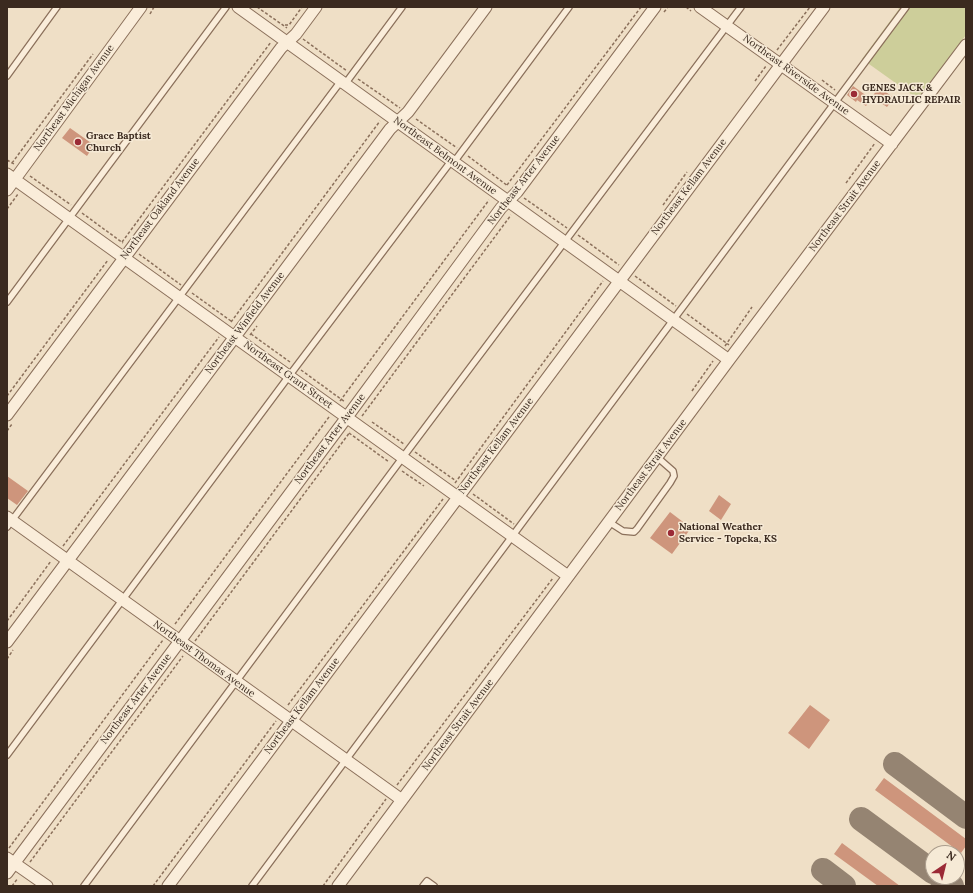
<!DOCTYPE html>
<html>
<head>
<meta charset="utf-8">
<style>
	body { margin:0 }
	#map { position:relative; width:973px; height:893px; overflow:hidden; background:#efdfc6; font-family:Lora,serif }
	canvas { display:block }
	.frame { position:absolute; inset:0; border:8px solid #3b2a1f; pointer-events:none }
	.north { position:absolute; left:925px; top:845px; width:40px; height:40px; box-sizing:border-box; background:#f6ead6; border:1px solid #ab9d8d; border-radius:50%; rotate:35deg; font-size:11px; font-weight:700; line-height:16px; text-align:center; color:#3b2a1f }
	.north::after { content:''; display:block; margin:auto; width:14px; height:18px; background:#9b2a36; clip-path:polygon(50% 0,100% 100%,50% 72%,0 100%) }
</style>
</head>
<body>
<div id="map">
<canvas width="973" height="893"></canvas>
<div class="frame"></div>
<div class="north">N</div>
</div>
<script>
const ctx = document.querySelector('canvas').getContext('2d');
ctx.lineJoin = 'round';
function paint(path, color) { ctx.fillStyle = color; ctx.fill(path, 'evenodd'); }
const shape = rows => new Path2D(rows.map(r => 'M' + r).join(''));
function trace(path, color, width, dash) { ctx.strokeStyle = color; ctx.lineWidth = width; ctx.lineCap = dash ? 'butt' : 'round'; ctx.setLineDash(dash || []); ctx.stroke(path); }
function write(font, color, halo, rows, align = 'center') {
  ctx.font = font + ' Lora,serif'; ctx.lineWidth = 3; ctx.setLineDash([]); ctx.textBaseline = 'middle'; ctx.strokeStyle = halo; ctx.fillStyle = color; for (const [text, x, y, turn = 0] of rows) {
    ctx.save(); ctx.translate(x, y); ctx.rotate((+turn || 0) * Math.PI / 180); ctx.textAlign = isNaN(turn) ? turn : align; if (halo) ctx.strokeText(text, 0, 0); ctx.fillText(text, 0, 0); ctx.restore();
  }
}
const green = shape([
	[897,7,966,7,966,35,918,99,862,59,899,9]
]);
const taxiway = shape([
	[895,764,966,817],
	[861,819,933,872],
	[823,870,844,886],
	[940,877,952,886]
]);
const building = shape([
	[853,86,871,99,866,106,857,100,856,102,847,95],
	[879,87,894,98,887,107,872,97],
	[70,128,94,145,87,156,62,138],
	[7,476,28,491,17,505,7,498],
	[719,495,731,504,721,520,709,511],
	[670,512,691,528,672,554,650,538],
	[810,705,830,720,809,749,788,733],
	[884,778,966,839,966,846,961,853,875,790],
	[842,843,900,886,878,886,834,854]
]);
const path = shape([
	[257,7,287,28],
	[686,7,691,11],
	[664,12,668,7],
	[150,14,154,7],
	[285,25,289,25,302,7],
	[303,39,347,71],
	[777,50,810,7],
	[358,79,400,108],
	[822,80,835,90],
	[755,81,766,66],
	[416,119,457,148],
	[468,156,508,186],
	[7,160,14,164],
	[12,163,93,54],
	[30,176,71,205],
	[846,183,875,143],
	[507,185,641,7],
	[524,198,567,228],
	[663,205,687,172],
	[7,209,18,194],
	[82,213,123,243],
	[578,235,619,265],
	[122,242,271,42],
	[139,254,181,285],
	[635,276,676,306],
	[192,293,231,321],
	[687,314,729,345],
	[231,322,380,121],
	[251,334,290,362],
	[250,335,257,326],
	[725,346,752,307],
	[301,370,345,402],
	[692,391,713,361],
	[7,396,108,260],
	[340,401,489,200],
	[362,416,511,215],
	[372,422,404,444],
	[7,431,12,424],
	[349,433,389,462],
	[415,452,456,481],
	[402,471,424,486],
	[455,483,603,281],
	[473,494,514,524],
	[63,546,219,337],
	[7,621,51,561],
	[175,624,329,417],
	[195,641,350,432],
	[7,659,13,650],
	[288,705,443,499],
	[397,785,553,578],
	[9,848,163,640],
	[30,862,183,656],
	[12,886,18,878],
	[153,886,276,721],
	[323,886,386,799]
]);
const lane = shape([
	[7,76,57,7],
	[7,302,226,7],
	[609,522,623,531,634,532,637,529,670,483,674,476,673,471,657,457],
	[7,527,338,85,345,84,402,7],
	[7,755,289,376,446,168,449,164,454,162,569,7],
	[84,886,403,457,741,7],
	[252,886,906,7],
	[423,886,427,881,434,886]
]);
const street = shape([
	[238,7,729,360],
	[700,7,892,144],
	[7,174,568,576],
	[7,190,141,7],
	[7,415,281,48,296,34,316,7],
	[7,517,402,800],
	[7,642,390,129,408,112,486,7],
	[7,858,47,886],
	[7,873,347,417,501,208,517,192,655,7],
	[168,886,824,7],
	[338,886,729,360,966,45]
]);
const markers = [
	[854,94,4,"#9b2a36"],
	[78,142,4,"#9b2a36"],
	[671,533,4,"#9b2a36"]
];
const streetNames = [
	["Northeast Riverside Avenue",796,75,36],
	["Northeast Michigan Avenue",74,98,-54],
	["Northeast Belmont Avenue",445,156,36],
	["Northeast Arter Avenue",524,180,-52],
	["Northeast Kellam Avenue",689,187,-53],
	["Northeast Strait Avenue",845,206,-53],
	["Northeast Oakland Avenue",160,209,-53],
	["Northeast Winfield Avenue",245,323,-53],
	["Northeast Grant Street",288,375,36],
	["Northeast Arter Avenue",330,439,-53],
	["Northeast Kellam Avenue",496,446,-53],
	["Northeast Strait Avenue",651,465,-53],
	["Northeast Thomas Avenue",204,659,36],
	["Northeast Arter Avenue",136,699,-53],
	["Northeast Kellam Avenue",302,706,-53],
	["Northeast Strait Avenue",458,725,-53]
];
const poiNames = [
	["GENES JACK &",862,88],
	["HYDRAULIC REPAIR",862,100],
	["Grace Baptist",86,136],
	["Church",86,148],
	["National Weather",679,527],
	["Service - Topeka, KS",679,539]
];
paint(green, '#cdce9a');
trace(taxiway, '#958472', 24);
paint(building, '#ce957c');
trace(lane, '#8b705b', 8);
trace(street, '#8b705b', 13);
trace(path, '#8b705b', 1.5, [3, 2]);
trace(lane, '#faedda', 5.5);
trace(street, '#faedda', 11);
for (const [x, y, r, color] of markers) { const dot = new Path2D(); dot.arc(x, y, r, 0, 2 * Math.PI); ctx.fillStyle = color; ctx.fill(dot); trace(dot, '#f6ead6', 1.5); }
write('10px', '#3b2a1f', '#f6ead6', streetNames);
write('bold 10px', '#3b2a1f', '#f6ead6', poiNames, 'left');
</script>
</body>
</html>
